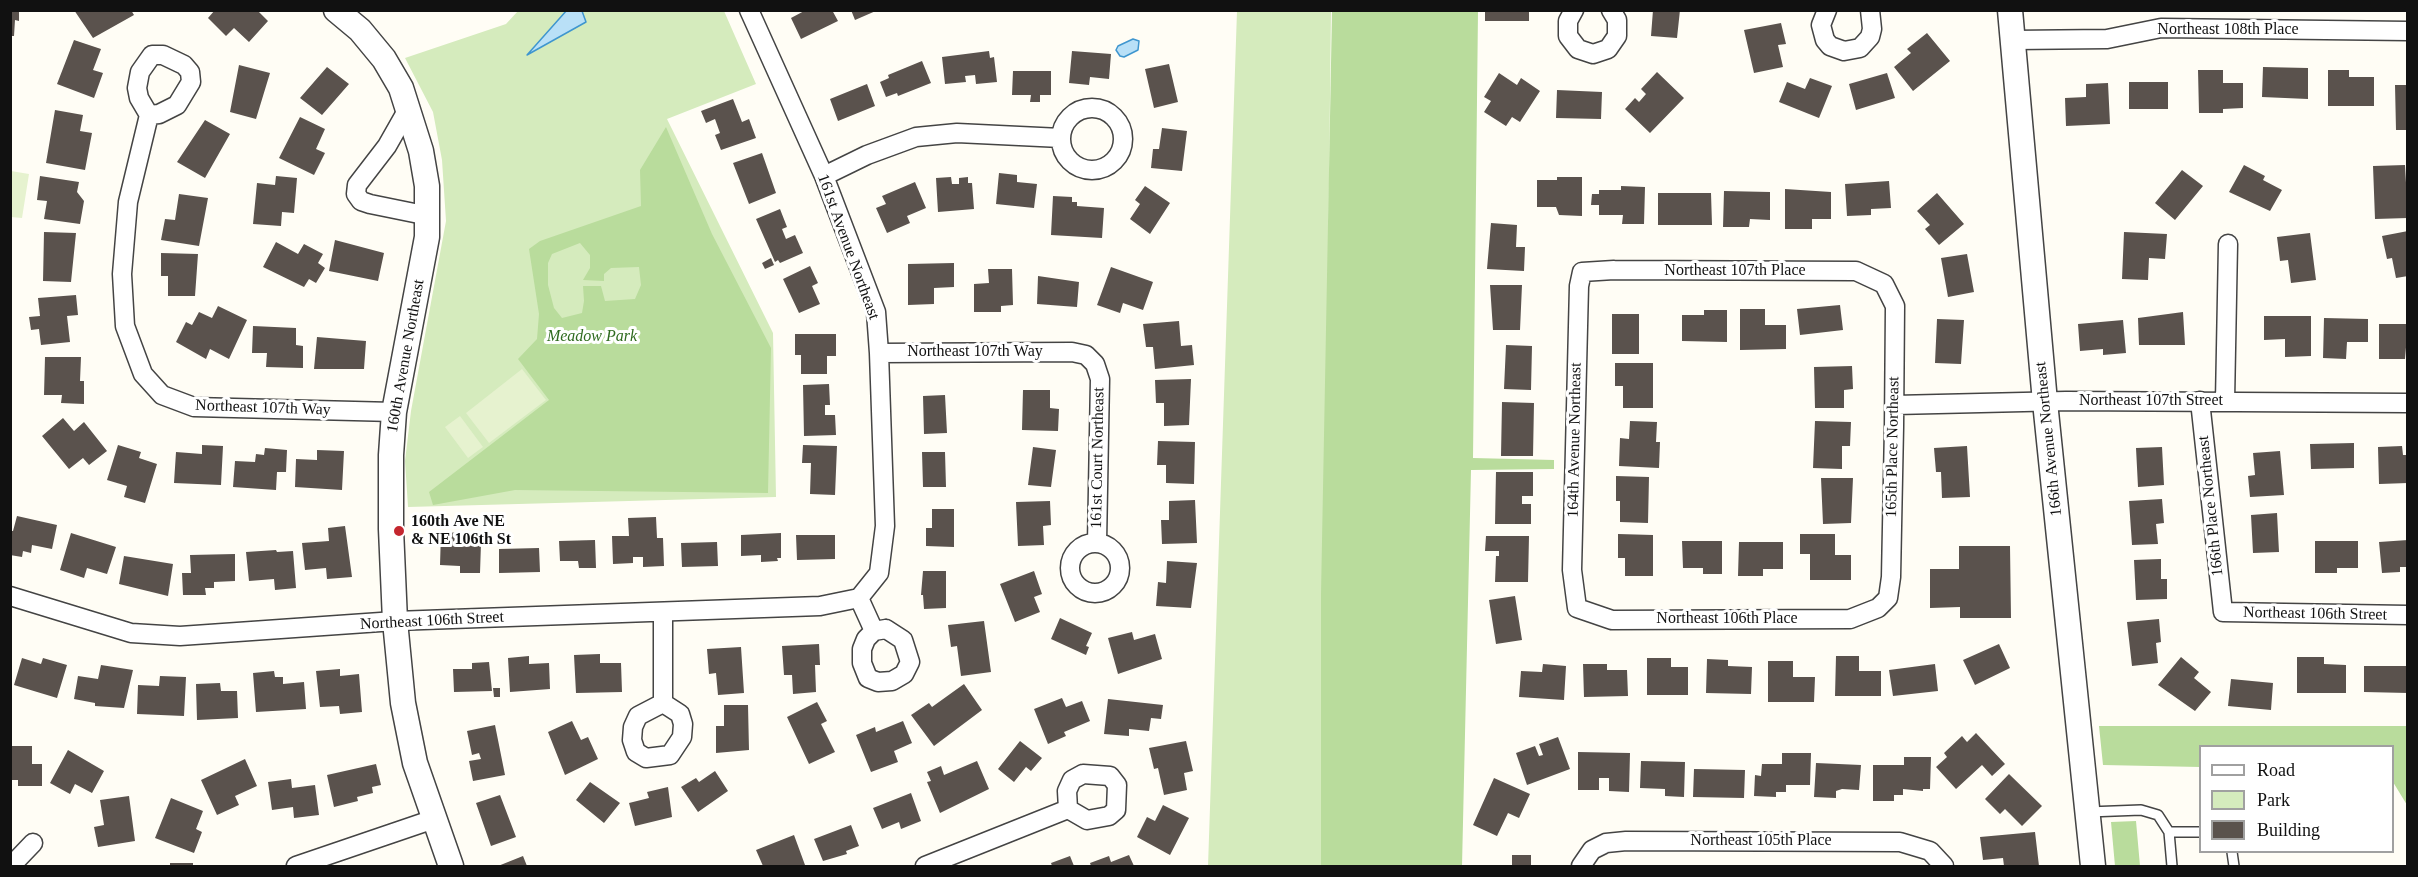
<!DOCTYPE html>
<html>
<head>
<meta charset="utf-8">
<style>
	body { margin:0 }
	#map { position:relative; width:2418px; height:877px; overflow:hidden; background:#fffdf5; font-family:"Times New Roman",serif }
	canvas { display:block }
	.frame { position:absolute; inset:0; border:12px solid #111; pointer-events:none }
	.legend { position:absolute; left:2199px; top:745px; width:195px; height:108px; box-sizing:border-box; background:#fff; border:2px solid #a0a0a0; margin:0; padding:8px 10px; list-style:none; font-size:18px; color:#111 }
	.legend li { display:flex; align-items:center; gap:12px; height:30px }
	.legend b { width:30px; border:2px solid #a0a0a0 }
</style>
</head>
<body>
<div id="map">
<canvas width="2418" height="877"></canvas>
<div class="frame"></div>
<ul class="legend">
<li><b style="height:8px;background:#fff"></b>Road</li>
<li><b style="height:16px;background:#d5ebbd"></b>Park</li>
<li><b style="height:16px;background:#5a524d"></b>Building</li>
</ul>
</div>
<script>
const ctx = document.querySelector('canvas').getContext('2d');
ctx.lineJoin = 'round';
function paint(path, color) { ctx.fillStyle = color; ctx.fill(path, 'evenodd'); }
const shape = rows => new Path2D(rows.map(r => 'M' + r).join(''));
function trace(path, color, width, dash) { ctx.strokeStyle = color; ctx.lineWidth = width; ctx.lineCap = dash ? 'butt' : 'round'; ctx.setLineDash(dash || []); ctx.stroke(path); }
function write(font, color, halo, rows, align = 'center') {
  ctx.font = font + ' "Times New Roman",serif'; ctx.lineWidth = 6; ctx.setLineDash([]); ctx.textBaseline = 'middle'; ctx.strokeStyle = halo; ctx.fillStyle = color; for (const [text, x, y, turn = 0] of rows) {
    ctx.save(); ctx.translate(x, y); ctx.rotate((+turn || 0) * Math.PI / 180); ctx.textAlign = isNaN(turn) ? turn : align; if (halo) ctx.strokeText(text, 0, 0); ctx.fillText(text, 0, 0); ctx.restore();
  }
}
const green = shape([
	[518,11,724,11,756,84,667,119,773,333,776,497,408,507,405,461,411,411,446,221,442,160,433,112,405,58,506,24],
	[1237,11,1331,11,1321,866,1208,866]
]);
const forest = shape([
	[1332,11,1478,11,1473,458,1554,460,1554,469,1471,470,1462,866,1321,866,1321,594],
	[666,127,712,234,771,348,768,493,515,490,433,505,429,492,549,400,518,359,537,339,539,314,529,249,540,241,641,206,640,170],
	[580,243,590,255,590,268,583,280,604,281,604,274,611,268,639,267,641,285,635,299,605,301,601,286,583,286,584,301,582,313,562,318,554,308,548,285,548,263,552,254],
	[2099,726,2407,726,2407,805,2393,782,2392,746,2200,746,2200,767,2103,765],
	[2136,821,2140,866,2115,866,2111,822]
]);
const pitch = shape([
	[11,171,29,174,22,218,11,217],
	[522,369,546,400,489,443,466,413],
	[460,416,483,447,468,458,445,427]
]);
const water = shape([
	[567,10,582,11,586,22,527,55,567,10],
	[1133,39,1139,41,1138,50,1124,57,1120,56,1116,50,1118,46,1133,39]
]);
const building = shape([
	[10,10,19,10,19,21,15,20,14,36,10,36],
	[74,10,131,10,134,15,93,38],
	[215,10,257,10,268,21,249,42,234,28,226,36,208,18],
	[806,10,832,10,838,21,801,39,791,18],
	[851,10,878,10,855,20],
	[1485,10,1529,10,1529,21,1485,21],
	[1653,10,1680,10,1677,38,1651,36],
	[1781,23,1786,44,1778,45,1783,67,1754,73,1744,30],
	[1927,33,1950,61,1913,91,1894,67,1911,53,1907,49],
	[74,40,101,49,93,70,103,73,94,98,57,84],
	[989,51,990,58,994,57,997,82,976,84,975,75,965,76,966,82,945,84,942,57],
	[1072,51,1111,54,1109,79,1090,77,1089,85,1069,83],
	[922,61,931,83,898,96,897,93,886,97,880,82,889,78,888,75],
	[1169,64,1178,102,1154,108,1145,69],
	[239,65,270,73,256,119,230,112],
	[327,67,349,84,322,115,300,98],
	[2263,67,2308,68,2308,99,2262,97],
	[2198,70,2223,70,2223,83,2243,83,2243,108,2223,109,2223,113,2199,113],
	[2328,70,2349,70,2349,77,2374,77,2374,106,2328,106],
	[1013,71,1051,71,1051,95,1040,95,1040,102,1030,102,1031,95,1012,95],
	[1657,72,1684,98,1650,133,1625,109,1635,98,1639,102,1646,94,1641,89],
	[1499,73,1517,85,1521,78,1540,91,1520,122,1512,117,1506,126,1484,112,1491,101,1484,97],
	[1887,73,1895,98,1856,110,1849,84],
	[1810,78,1832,86,1819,118,1779,102,1787,82,1805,89],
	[2129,82,2168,82,2168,109,2129,109],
	[2108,83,2110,124,2066,126,2065,98,2086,97,2086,84],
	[867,84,875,106,838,121,830,99],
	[2395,85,2408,85,2408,130,2396,130],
	[1557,90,1602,92,1601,119,1556,118],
	[733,99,742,122,749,119,756,138,721,150,715,135,720,133,715,119,706,123,701,111],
	[55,110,83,115,80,131,92,133,85,170,46,163],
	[300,117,325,129,316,149,325,153,314,175,279,158],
	[205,120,230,134,205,178,177,162],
	[1162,128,1187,131,1182,171,1151,168,1153,149,1159,149],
	[762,153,776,193,749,204,733,163],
	[2244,165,2265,176,2263,180,2282,190,2270,211,2229,192],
	[2405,165,2408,218,2375,219,2373,166],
	[2182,170,2203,186,2175,220,2155,203],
	[999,173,1017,175,1017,182,1037,184,1034,208,996,204],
	[40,176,79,182,77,192,84,201,80,224,44,219,47,201,37,200],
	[276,176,297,178,294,213,282,212,281,226,253,224,257,183,275,185],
	[951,177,952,184,959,184,959,178,968,177,968,183,972,183,974,209,938,212,936,178],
	[1557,177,1582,177,1582,216,1559,215,1556,207,1537,207,1537,180,1557,180],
	[1889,181,1891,208,1871,209,1871,215,1847,216,1845,184],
	[915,182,926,208,907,216,910,223,887,233,876,208,886,204,882,196],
	[1145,186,1170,203,1150,234,1130,219,1140,204,1135,200],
	[1621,186,1645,187,1644,224,1622,224,1623,215,1599,215,1599,205,1591,205,1592,194,1599,194,1599,190,1621,190],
	[1785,189,1831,192,1831,219,1812,219,1812,229,1785,229],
	[1724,191,1770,192,1770,220,1750,219,1749,227,1723,227],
	[1658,193,1711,193,1712,225,1658,225],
	[1937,193,1964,224,1939,245,1925,229,1930,225,1917,211],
	[179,194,208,198,199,246,161,240,165,219,175,220],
	[1053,196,1072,197,1072,202,1077,202,1077,206,1104,208,1102,238,1051,235],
	[780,209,787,227,782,229,786,239,795,235,803,253,780,263,778,260,775,262,756,219],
	[1491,223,1517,225,1516,247,1525,247,1524,271,1487,269],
	[2408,231,2408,276,2396,278,2392,258,2387,259,2382,236],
	[44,232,76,233,71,282,43,281],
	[2124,232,2167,234,2165,259,2149,258,2148,280,2122,279],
	[2310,233,2316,280,2291,283,2288,260,2280,261,2277,237],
	[335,240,384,253,378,281,329,271],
	[276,242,298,254,304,244,323,254,318,263,325,268,316,283,309,279,304,287,263,267],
	[161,253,198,254,195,296,168,296,168,276,161,276],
	[1967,254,1974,292,1948,297,1941,258],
	[771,258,774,265,765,269,762,263],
	[954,263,954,287,934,288,934,304,908,305,908,264],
	[810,266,818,283,812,286,820,304,799,313,783,279],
	[1111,267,1153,282,1143,310,1123,303,1120,313,1097,305],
	[988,269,1012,269,1013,305,1001,306,1001,312,974,312,974,284,989,283],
	[1038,276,1079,282,1077,307,1037,304],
	[1490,285,1522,285,1520,330,1493,330],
	[76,295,78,315,67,316,70,342,41,345,39,329,31,330,29,317,40,316,38,298],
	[1840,305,1843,330,1800,335,1797,309],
	[218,306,247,320,229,359,210,349,206,359,176,342,186,322,192,325,199,312,212,318],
	[1740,309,1765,309,1765,325,1786,325,1786,349,1740,350],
	[1704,310,1727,310,1727,342,1682,341,1682,315,1704,315],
	[2183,312,2185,345,2139,345,2138,318],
	[1612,314,1639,314,1639,354,1612,354],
	[2264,316,2311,316,2311,356,2285,357,2285,339,2264,340],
	[2324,318,2368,319,2368,342,2347,342,2346,359,2323,358],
	[1937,319,1964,320,1961,364,1935,363],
	[2123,320,2126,353,2103,355,2103,349,2080,351,2078,324],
	[1179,321,1181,346,1192,345,1194,365,1155,369,1153,347,1146,347,1143,324],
	[2379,324,2408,324,2405,359,2379,359],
	[253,326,296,328,296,345,303,346,303,368,266,367,267,353,252,353],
	[795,334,836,334,836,356,827,356,827,374,801,374,801,355,795,355],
	[317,337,366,341,364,369,314,369],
	[1506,345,1532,346,1531,390,1504,389],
	[45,357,81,357,80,381,84,381,84,404,61,403,62,395,44,395],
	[1615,363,1653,363,1653,408,1623,408,1623,386,1615,386],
	[1852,366,1853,389,1844,390,1844,408,1815,408,1814,367],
	[1191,379,1189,425,1164,426,1164,403,1156,403,1155,380],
	[829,384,830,405,825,405,825,415,835,415,836,435,804,436,803,385],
	[1023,390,1050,390,1050,408,1059,409,1058,431,1022,430],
	[945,395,947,433,924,434,923,396],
	[1502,402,1534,403,1533,456,1501,456],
	[63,418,74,431,84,422,107,451,89,465,83,458,69,469,42,436],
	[1630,421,1657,422,1656,442,1660,442,1659,468,1619,466,1620,438,1629,439],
	[1815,421,1851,422,1850,446,1842,446,1842,469,1813,468],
	[1158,441,1195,442,1194,484,1166,483,1166,465,1157,465],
	[2354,443,2354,468,2311,469,2310,444],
	[118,445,141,452,139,458,157,464,145,503,124,497,127,486,107,480],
	[202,445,223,446,221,485,174,483,176,452,202,454],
	[803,445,837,446,835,495,810,494,811,463,802,463],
	[1967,446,1970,497,1942,498,1941,472,1936,472,1934,448],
	[2402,446,2403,455,2408,455,2408,483,2379,484,2378,447],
	[1033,447,1056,450,1051,487,1028,485],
	[2162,447,2164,485,2138,487,2136,448],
	[265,448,287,450,286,472,277,472,276,490,233,487,235,461,255,462,256,454,264,455],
	[317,450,344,451,342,490,295,487,296,459,317,460],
	[2280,451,2284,495,2250,497,2248,476,2255,475,2253,453],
	[922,452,945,452,946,487,923,487],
	[1496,472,1533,472,1533,496,1522,496,1522,504,1531,504,1531,524,1495,524],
	[1616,476,1649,477,1648,523,1620,522,1620,501,1616,501],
	[1821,478,1853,478,1851,523,1823,524],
	[2162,499,2164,523,2156,524,2158,544,2132,545,2129,501],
	[1195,500,1197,543,1162,544,1161,520,1169,520,1169,501],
	[1050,501,1051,525,1043,526,1044,545,1018,546,1016,502],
	[932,509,954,509,954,547,926,546,926,528,932,528],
	[2277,513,2279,552,2253,553,2251,515],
	[17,516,57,525,52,549,32,545,31,553,23,551,22,557,10,555,10,531,13,531],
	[656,517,657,538,663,538,664,566,643,567,643,557,633,557,633,563,613,564,612,536,629,536,628,518],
	[345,526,352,577,327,579,326,568,305,570,302,543,329,541,328,528],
	[441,532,462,533,462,542,481,543,480,573,460,573,460,566,440,565],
	[71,533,116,547,107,574,87,568,84,578,60,570],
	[781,533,781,558,777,558,778,561,761,562,761,555,741,556,741,535],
	[1618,534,1653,535,1653,576,1625,576,1625,558,1618,558],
	[1800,534,1835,534,1835,555,1851,555,1851,580,1810,580,1810,554,1800,554],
	[796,535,835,535,835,559,797,560],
	[1486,536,1529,536,1528,582,1495,582,1496,556,1499,556,1499,551,1485,551],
	[595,540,596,568,579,568,578,561,560,561,559,541],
	[2408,540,2408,567,2400,567,2400,572,2382,573,2379,542],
	[1682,541,1722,541,1722,574,1703,574,1703,568,1683,568],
	[2315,541,2358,541,2358,568,2337,568,2337,573,2315,573],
	[717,542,718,566,682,567,681,543],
	[1739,542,1783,542,1783,569,1763,569,1763,576,1738,576],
	[1959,546,2010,546,2011,618,1960,618,1960,607,1930,608,1930,569,1959,569],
	[539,548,540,572,499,573,499,549],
	[276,550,277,552,293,551,296,588,275,590,274,579,249,581,246,552],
	[235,554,235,581,214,582,214,588,205,588,206,595,183,595,182,573,191,573,190,555],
	[124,556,173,564,168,596,119,584],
	[2161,559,2161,579,2167,579,2167,599,2136,600,2134,560],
	[1167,561,1197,563,1191,608,1156,606,1158,582,1166,583],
	[923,571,946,571,946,608,924,609,923,595,921,595],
	[1034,571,1042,594,1034,597,1040,612,1015,622,1000,584],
	[1515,596,1522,640,1496,644,1489,600],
	[1060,618,1092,633,1086,646,1089,647,1086,655,1051,639],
	[2159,619,2161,642,2156,643,2158,663,2132,666,2127,622],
	[984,621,991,672,961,676,957,646,951,647,948,625],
	[1132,632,1134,640,1155,634,1162,659,1118,674,1108,638],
	[819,644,820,665,815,665,816,692,793,694,792,675,784,675,782,646],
	[1999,644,2010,668,1975,685,1963,660],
	[741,647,744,693,718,695,716,673,709,674,707,649],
	[600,654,600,663,621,663,622,692,576,693,574,655],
	[529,656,529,664,549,663,550,689,510,692,508,658],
	[1836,656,1859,656,1859,671,1881,671,1881,696,1835,696],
	[2181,657,2199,672,2194,678,2211,692,2195,711,2158,685],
	[2297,657,2324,657,2324,664,2346,665,2346,693,2297,693],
	[22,658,41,664,43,658,67,665,57,698,14,685],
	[1647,658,1671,658,1671,667,1688,667,1688,695,1647,695],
	[1707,659,1728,660,1728,666,1752,667,1751,694,1706,693],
	[1768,661,1793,661,1793,677,1815,677,1814,702,1768,702],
	[489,662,492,691,454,692,453,669,472,669,472,663],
	[1543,664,1566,666,1564,700,1519,697,1521,671,1542,672],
	[1583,664,1607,664,1607,670,1627,670,1628,696,1584,697],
	[1935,664,1938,691,1893,696,1889,670],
	[101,665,133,670,124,708,95,706,95,703,74,699,78,676,98,679],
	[2364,666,2408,666,2408,693,2364,692],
	[340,669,340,676,359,674,362,712,340,714,339,706,320,707,316,671],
	[274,671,275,677,283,677,283,684,304,682,306,709,256,712,253,673],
	[160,676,186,677,184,716,137,714,138,685,159,686],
	[2231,679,2273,683,2271,710,2228,706],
	[220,683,221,691,237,691,238,718,197,720,196,684],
	[964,684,982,710,934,746,911,715,929,703,932,707],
	[493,688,500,688,500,697,494,697],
	[1062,698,1066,707,1082,701,1090,721,1064,732,1066,736,1048,744,1034,709],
	[1108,699,1163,705,1161,719,1151,718,1149,731,1129,729,1129,736,1104,734],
	[817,702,827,721,821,724,835,752,809,764,787,717],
	[724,705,748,705,749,750,716,753,716,726,724,726],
	[572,721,581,740,588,737,598,759,565,775,548,732],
	[903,721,912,743,894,751,898,762,871,772,856,735,875,727,876,732],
	[495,725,505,775,473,781,469,761,481,759,479,753,472,755,467,731],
	[1976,733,2005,764,1992,776,1982,765,1956,789,1936,767,1947,757,1944,753,1962,736,1967,742],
	[1558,737,1570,769,1527,785,1516,753,1535,746,1539,756,1543,755,1539,744],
	[1020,741,1042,758,1031,771,1026,767,1014,782,998,769],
	[1186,741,1193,771,1184,773,1187,790,1164,795,1158,768,1154,769,1149,748],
	[10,746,32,746,32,764,42,764,42,786,18,786,18,780,10,780],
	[68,750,104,771,92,793,75,784,70,794,50,783],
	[1578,752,1630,753,1629,792,1609,791,1609,778,1599,778,1599,790,1578,790],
	[1782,753,1811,753,1810,785,1786,785,1786,792,1776,792,1776,797,1754,796,1755,775,1761,776,1762,764,1782,764],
	[1904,757,1931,757,1930,789,1923,789,1923,791,1903,789,1903,795,1894,795,1894,801,1873,801,1873,765,1904,765],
	[245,759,257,786,235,796,239,805,217,815,201,780],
	[977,761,989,789,940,813,927,782,931,781,927,772,941,766,944,775],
	[1641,761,1685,762,1684,797,1665,796,1665,789,1640,788],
	[1816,763,1861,765,1859,790,1842,789,1836,791,1836,798,1814,797],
	[376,764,381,785,372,787,373,793,357,797,358,801,334,807,327,775],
	[1694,769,1745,770,1744,798,1693,797],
	[715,771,728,791,698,812,681,787,696,778,699,782],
	[2009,774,2042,806,2022,826,2005,809,2000,814,1985,799],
	[1494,778,1530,794,1519,818,1508,813,1497,836,1473,825],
	[291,779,292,788,315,785,319,815,294,818,293,807,272,810,268,782],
	[590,782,620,803,604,823,576,800],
	[668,787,672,817,635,826,629,803,649,798,647,792],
	[911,793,921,821,901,829,899,822,882,829,873,808],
	[500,795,516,837,491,846,476,803],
	[129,796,135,841,98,847,94,827,104,825,100,800],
	[171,798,203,811,196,829,202,832,194,853,155,838],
	[1163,805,1189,818,1170,855,1137,837,1147,817,1155,821],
	[851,825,859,846,846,851,847,854,823,861,814,839],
	[2035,832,2039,866,2004,866,2003,858,1983,860,1980,837],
	[794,835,805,865,763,866,756,850],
	[1129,855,1134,866,1091,866,1090,863,1109,856,1111,862],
	[1512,855,1531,855,1531,866,1512,866],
	[523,856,527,866,498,866],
	[1070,856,1074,866,1052,866,1051,863],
	[170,863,193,863,193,866,170,866]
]);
const service = shape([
	[2088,812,2141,810,2158,815,2169,832,2172,866],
	[2169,832,2200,832],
	[2232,852,2234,866]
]);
const minor = shape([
	[749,10,824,176,876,312,879,353,885,526,879,573,859,598,874,631],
	[1574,10,1568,21,1568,36,1578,49,1593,54,1608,49,1617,36,1617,20,1611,10],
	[1827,10,1821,25,1825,40,1830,46,1844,51,1860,48,1870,37,1872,29,1870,10],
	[2013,40,2107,39,2161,28,2408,31],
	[152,55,163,55,184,65,190,72,191,82,177,105,159,114,149,115,139,98,137,88,140,72,152,55],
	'1061 139a31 31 0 1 1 62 0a31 31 0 1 1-62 0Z',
	[408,109,387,146,357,185,356,194,361,201,370,204,429,216],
	[149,115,128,202,122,274,125,326,143,374,162,395,194,407,394,412],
	[824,176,867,155,916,137,957,133,1061,138],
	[1614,270,1856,271,1884,284,1895,306,1894,427,1891,577,1888,598,1878,608,1850,619,1612,620,1577,608,1572,570,1579,286,1582,272,1614,270],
	[879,353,1072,352,1086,355,1095,364,1100,379,1097,543],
	[2200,401,2223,612,2408,615],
	[2225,401,2228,244],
	[1895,405,2066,401,2408,403],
	'1070 568a25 25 0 1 1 50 0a25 25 0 1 1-50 0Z',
	[10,596,131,633,180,636,395,621,820,606,859,598],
	[886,629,903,640,910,662,904,674,892,681,878,682,868,678,862,663,862,649,866,639,874,631,886,629],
	[663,703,680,714,683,724,682,737,670,755,646,758,636,752,632,740,633,727,638,716,663,703,663,612],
	[1083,774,1110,776,1117,785,1116,810,1109,816,1087,820,1068,809,1067,791,1072,780,1083,774],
	[11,866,33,843],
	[296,866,434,819],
	[925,866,1068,809],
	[1581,866,1592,850,1606,843,1626,841,1900,842,1930,851,1944,866]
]);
const tertiary = shape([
	[336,10,360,30,384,59,401,88,421,151,427,186,427,237,394,412,391,455,391,529,395,621,403,703,415,763,451,866],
	[2010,10,2045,402,2093,866]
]);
const markers = [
	[399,531,6,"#c4262e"]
];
const streetNames = [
	["Northeast 108th Place",2228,30],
	["161st Avenue Northeast",848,247,70],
	["Northeast 107th Place",1735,271],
	["Northeast 107th Way",975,352],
	["160th Avenue Northeast",406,356,-80],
	["Northeast 107th Street",2151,401],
	["Northeast 107th Way",263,408,2],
	["166th Avenue Northeast",2049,439,-96],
	["164th Avenue Northeast",1575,440,-89],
	["165th Place Northeast",1893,447,-89],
	["161st Court Northeast",1098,458,-89],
	["166th Place Northeast",2211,506,-96],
	["Northeast 106th Street",2315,614,1],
	["Northeast 106th Place",1727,619],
	["Northeast 106th Street",432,621,-3],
	["Northeast 105th Place",1761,841]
];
const parkNames = [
	["Meadow Park",592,337]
];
const poiNames = [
	["160th Ave NE",411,522],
	["& NE 106th St",411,540]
];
paint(green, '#d5ebbd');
paint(forest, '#b9dc9c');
paint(pitch, '#e6f2cf');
paint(water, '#b9e0f7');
trace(water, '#3f96cf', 1.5);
paint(building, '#5a524d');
trace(service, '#444', 12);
trace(minor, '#444', 21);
trace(tertiary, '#444', 27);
trace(service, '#fff', 9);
trace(minor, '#fff', 18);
trace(tertiary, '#fff', 24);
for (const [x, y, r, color] of markers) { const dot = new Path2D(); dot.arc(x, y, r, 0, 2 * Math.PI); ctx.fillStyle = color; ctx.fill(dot); trace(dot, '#fff', 2); }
write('16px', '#111', '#fff', streetNames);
write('italic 16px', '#2f6b1f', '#fff', parkNames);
write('bold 16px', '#111', '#fff', poiNames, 'left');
</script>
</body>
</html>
